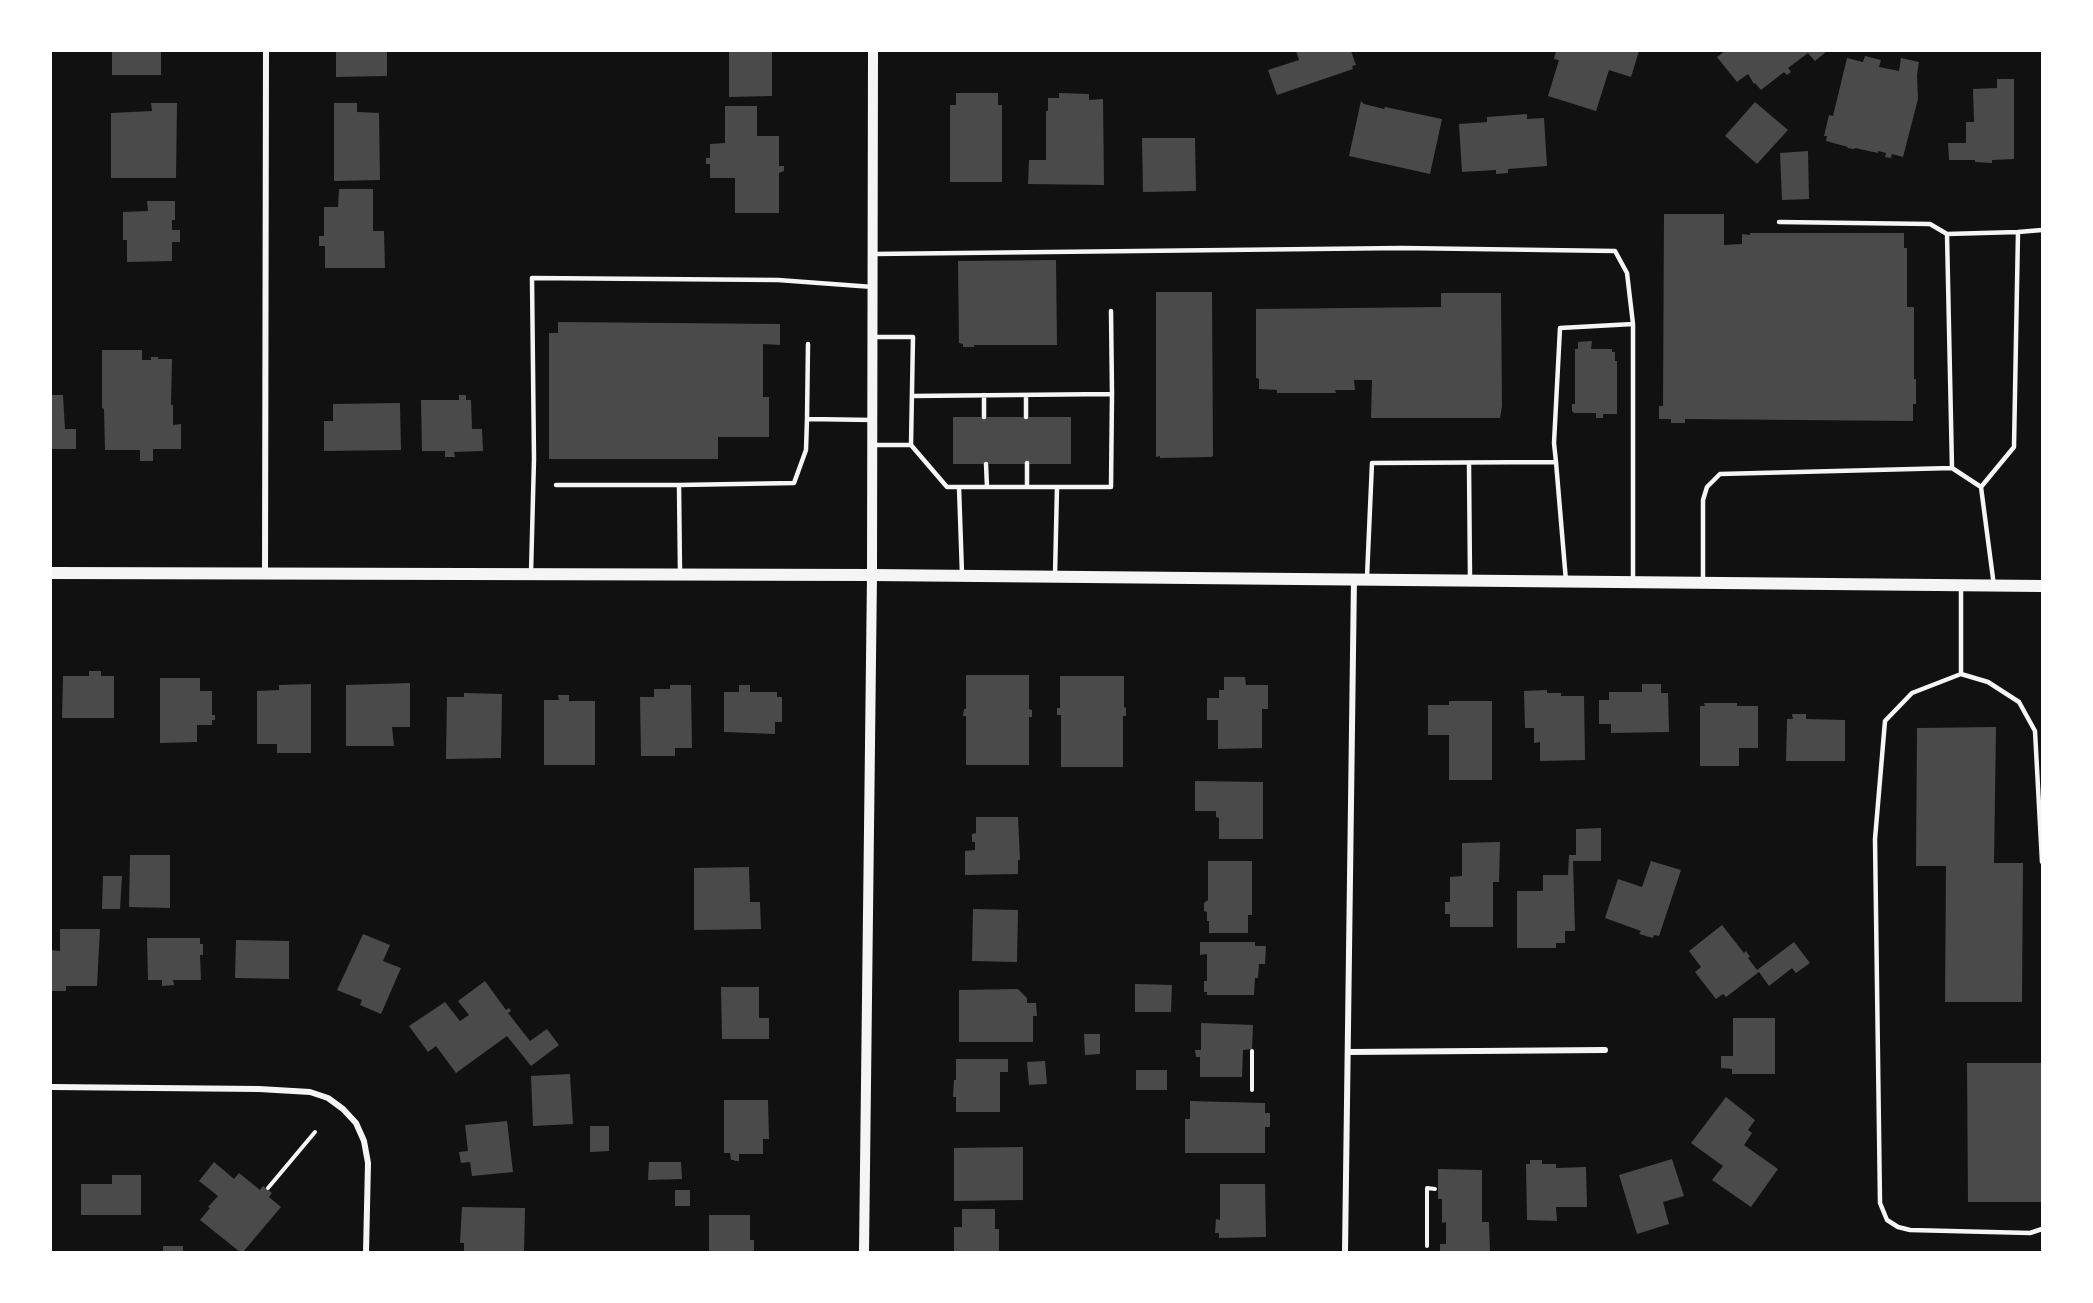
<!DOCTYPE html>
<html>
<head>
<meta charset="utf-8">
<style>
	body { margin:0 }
	#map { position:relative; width:2093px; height:1303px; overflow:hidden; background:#111; font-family:"Source Serif 4",serif }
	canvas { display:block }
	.frame { position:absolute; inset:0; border:52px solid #fff; pointer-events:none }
</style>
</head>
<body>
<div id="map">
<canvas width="2093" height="1303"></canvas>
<div class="frame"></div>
</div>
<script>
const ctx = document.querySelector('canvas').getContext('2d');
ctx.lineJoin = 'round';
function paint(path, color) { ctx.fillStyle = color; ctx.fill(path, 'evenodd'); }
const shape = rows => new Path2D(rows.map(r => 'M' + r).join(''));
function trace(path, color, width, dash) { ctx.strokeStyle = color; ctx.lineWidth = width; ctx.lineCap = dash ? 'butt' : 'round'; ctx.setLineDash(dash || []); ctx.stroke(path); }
const building = shape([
	[112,51,161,51,161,75,112,75],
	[336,51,387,51,387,76,336,77],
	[729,51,772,51,772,96,729,97],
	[1296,51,1351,51,1356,65,1352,66,1353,69,1277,95,1268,70,1299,60],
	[1556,51,1639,51,1631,77,1609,70,1596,111,1548,96,1559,60,1554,59],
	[1725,51,1827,51,1815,61,1808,53,1788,68,1791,72,1787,75,1784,72,1761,90,1755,83,1754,84,1748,74,1737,82,1717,57],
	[1865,56,1881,60,1879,67,1899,71,1901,58,1919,62,1917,75,1918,99,1903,157,1892,154,1891,158,1885,157,1886,153,1878,151,1878,153,1855,148,1854,149,1847,148,1848,147,1826,141,1827,136,1824,136,1829,115,1833,116,1847,58,1863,62],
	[1997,79,2014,79,2014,159,1992,160,1992,163,1975,162,1975,160,1949,160,1948,143,1966,143,1966,122,1974,122,1973,89,1997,88],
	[956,93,998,93,998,105,1002,105,1002,182,950,182,950,105,956,105],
	[1059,93,1089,94,1089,100,1103,99,1104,185,1028,184,1029,160,1046,160,1046,111,1048,111,1048,98,1059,98],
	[1361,101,1364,104,1384,109,1385,107,1442,119,1430,174,1349,156],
	[1755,102,1788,130,1757,164,1725,136],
	[151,103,177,103,176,178,111,178,111,113,152,111],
	[334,103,357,103,357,112,379,113,380,180,334,181],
	[725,106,757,106,757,136,779,136,779,166,784,166,784,171,779,173,779,213,735,213,735,178,710,178,710,164,706,164,706,158,710,158,710,144,725,143],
	[1527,114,1527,119,1544,118,1547,166,1508,169,1508,173,1496,174,1496,170,1462,172,1459,124,1487,122,1487,117],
	[1142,138,1195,138,1196,191,1143,192],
	[1808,151,1809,199,1782,200,1780,153],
	[339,189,373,189,373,231,384,231,385,268,325,268,325,246,319,246,319,236,324,236,324,207,338,207],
	[147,201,175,201,175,220,172,220,172,230,180,230,180,242,172,242,172,261,127,262,127,240,123,240,123,212,148,211],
	[1664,214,1724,214,1724,245,1742,244,1742,234,1750,235,1750,233,1904,233,1904,248,1907,248,1907,307,1914,307,1914,379,1916,379,1916,404,1913,404,1913,421,1685,419,1685,423,1671,423,1671,419,1659,419,1659,406,1663,406],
	[1056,260,1057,345,974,345,974,347,963,347,963,344,959,343,958,261],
	[1156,292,1212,292,1213,456,1211,457,1160,458,1160,456,1156,457],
	[1441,293,1501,293,1502,406,1500,418,1371,418,1372,380,1354,380,1355,390,1335,390,1336,393,1277,393,1277,390,1259,389,1259,379,1256,378,1256,309,1441,307],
	[558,322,780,324,780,345,763,344,763,397,769,397,769,437,718,437,718,459,549,459,549,333,558,333],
	[1592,341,1591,349,1612,349,1612,352,1615,352,1615,361,1617,361,1617,414,1603,414,1603,418,1596,418,1596,413,1574,413,1572,411,1572,404,1575,404,1575,349,1578,349,1578,342],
	[102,350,142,350,142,360,151,360,151,357,158,357,158,359,172,359,171,405,173,405,173,425,181,424,181,449,153,449,153,461,140,461,140,450,105,450,104,409,102,408],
	[51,395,63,395,65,429,76,429,76,449,51,449],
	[459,395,466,395,466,400,471,400,472,429,482,429,483,451,454,452,455,457,445,457,445,451,422,451,421,400,459,400],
	[400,403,401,450,324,451,324,421,333,421,333,404],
	[953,417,1071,417,1071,464,953,464],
	[89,671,101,671,101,676,114,676,114,718,62,718,63,676,89,676],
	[966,675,1029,675,1029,709,1032,710,1032,717,1029,717,1029,765,966,765,966,716,963,716,964,709,966,709],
	[1060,676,1124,676,1124,707,1126,708,1126,716,1123,716,1123,767,1061,767,1061,715,1057,715,1057,708,1060,708],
	[1224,677,1245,677,1246,685,1268,685,1268,709,1262,709,1262,748,1218,749,1218,720,1207,720,1207,698,1219,698,1219,690,1224,690],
	[160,678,200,678,200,691,212,691,212,715,215,715,215,720,212,720,212,725,197,725,197,742,160,743],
	[410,683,410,727,392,727,394,746,346,746,346,685],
	[311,684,311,753,277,753,277,744,257,744,257,691,279,690,279,685],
	[1642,684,1661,684,1661,693,1668,693,1669,732,1611,733,1611,724,1599,724,1599,700,1609,700,1609,692,1642,692],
	[670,685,691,685,692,748,675,748,675,756,641,756,640,697,654,697,654,689,670,689],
	[739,685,750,685,750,692,777,692,777,697,782,697,782,722,775,722,775,734,724,732,724,692,739,692],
	[1547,690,1547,693,1561,693,1561,696,1584,696,1585,760,1540,761,1540,742,1534,743,1534,728,1525,728,1524,691],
	[464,693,502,694,501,758,446,759,447,697,464,697],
	[558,695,569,695,569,701,595,701,595,765,544,765,544,700,559,700],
	[1449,701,1492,701,1492,780,1449,780,1449,735,1428,735,1428,705,1449,705],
	[1704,703,1737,703,1737,706,1758,706,1758,748,1739,748,1739,766,1700,766,1700,706,1705,706],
	[1792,714,1806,714,1806,719,1845,720,1845,761,1786,761,1787,719,1793,719],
	[1996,727,1994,863,2023,863,2022,1002,1945,1002,1946,866,1916,866,1917,728],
	[1195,781,1263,782,1263,839,1219,839,1219,818,1216,817,1216,811,1195,811],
	[976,817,1018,817,1020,860,1018,860,1018,874,965,875,965,851,975,850,975,842,972,842,972,834,976,833],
	[1601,828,1601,861,1573,861,1575,931,1565,931,1565,943,1556,943,1556,948,1517,948,1517,891,1543,891,1543,875,1568,875,1569,855,1576,855,1576,829],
	[1500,842,1499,882,1493,882,1493,927,1450,927,1450,914,1445,914,1445,902,1450,902,1450,877,1462,876,1462,843],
	[130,855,170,855,170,908,129,907],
	[1208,861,1252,861,1252,915,1248,915,1248,933,1209,933,1209,921,1207,921,1207,912,1204,911,1204,903,1208,900],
	[1651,861,1681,870,1659,936,1654,935,1653,938,1639,934,1641,931,1605,918,1618,879,1642,887],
	[749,867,750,902,760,902,761,929,694,930,694,868],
	[103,876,122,876,120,909,102,909],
	[973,909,1018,910,1017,962,972,961],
	[1722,925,1744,953,1746,951,1750,957,1748,958,1757,970,1794,942,1810,963,1796,973,1792,968,1769,986,1759,972,1726,997,1723,994,1716,999,1695,972,1701,967,1689,951],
	[60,929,100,929,97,986,66,986,66,991,51,991,51,950,60,951],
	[363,934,390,945,383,961,401,968,381,1014,360,1005,362,1000,337,990],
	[147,938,200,938,200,944,203,944,203,955,200,955,201,980,173,980,174,985,162,986,162,980,148,980],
	[236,940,289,941,289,979,235,978],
	[1200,942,1255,942,1255,946,1266,946,1265,964,1259,964,1258,978,1255,978,1254,995,1207,995,1207,992,1204,992,1204,981,1207,981,1207,954,1200,955],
	[485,981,506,1010,509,1008,511,1011,508,1013,530,1041,547,1029,559,1045,531,1066,507,1036,456,1073,436,1046,428,1052,409,1026,445,1002,460,1021,469,1015,458,1001],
	[1135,984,1172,985,1171,1012,1135,1012],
	[721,987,759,987,759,1018,769,1018,769,1039,722,1039],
	[1018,989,1027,998,1027,1003,1036,1003,1037,1016,1033,1016,1033,1042,959,1042,959,990],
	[1733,1018,1775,1018,1775,1074,1732,1074,1732,1069,1721,1068,1721,1056,1733,1056],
	[1201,1023,1253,1025,1252,1049,1243,1050,1242,1077,1200,1077,1200,1057,1196,1057,1195,1050,1201,1050],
	[1084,1034,1100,1034,1100,1054,1085,1055],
	[956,1059,1008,1059,1008,1072,1000,1072,1000,1112,956,1112,956,1097,953,1097,954,1080,956,1080],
	[1045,1061,1047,1084,1029,1085,1027,1062],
	[1967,1063,2042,1063,2042,1202,1968,1202],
	[1136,1070,1167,1070,1167,1090,1136,1090],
	[570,1074,573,1124,533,1126,531,1076],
	[1726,1097,1755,1120,1748,1130,1752,1133,1744,1145,1778,1169,1751,1207,1712,1180,1723,1166,1691,1143],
	[724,1100,768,1100,769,1139,763,1139,763,1154,739,1154,739,1161,734,1161,735,1160,731,1160,730,1153,724,1153],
	[1190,1101,1265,1103,1265,1113,1270,1113,1270,1127,1265,1127,1265,1153,1185,1153,1185,1119,1190,1119],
	[507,1121,513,1172,472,1176,470,1162,461,1163,459,1152,468,1151,465,1125],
	[590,1126,609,1126,609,1151,590,1152],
	[1023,1147,1023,1200,954,1201,954,1148],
	[1672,1159,1684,1196,1663,1202,1669,1224,1637,1234,1619,1175],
	[1530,1160,1542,1160,1542,1164,1556,1164,1556,1168,1586,1167,1587,1207,1556,1207,1557,1221,1527,1220,1526,1164,1530,1164],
	[214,1162,234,1179,239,1173,260,1190,263,1186,272,1193,269,1197,281,1207,243,1252,240,1252,200,1220,210,1208,208,1207,218,1196,199,1181],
	[649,1162,681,1162,682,1179,648,1180],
	[1438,1169,1482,1170,1482,1222,1489,1222,1490,1252,1440,1252,1440,1244,1446,1244,1446,1222,1442,1223,1442,1199,1438,1199],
	[112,1175,141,1175,141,1215,81,1215,81,1184,112,1184],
	[1220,1184,1265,1184,1266,1237,1219,1238,1219,1233,1215,1233,1216,1219,1220,1220],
	[675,1190,690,1190,690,1206,675,1206],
	[462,1207,525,1208,524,1252,464,1252,464,1243,460,1243],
	[962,1209,995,1209,995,1229,999,1229,999,1252,954,1252,954,1227,962,1227],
	[709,1215,750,1215,750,1240,754,1240,754,1251,709,1252],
	[163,1246,183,1246,183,1252,163,1252]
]);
const path = shape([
	[1252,1051,1252,1090],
	[268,1188,315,1132],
	[1427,1246,1427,1188,1435,1189]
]);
const service = shape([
	[1779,222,1930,224,1947,234,2018,232],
	[1947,234,1952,468],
	[873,254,1402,248,1615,251,1627,273,1633,324],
	[1111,311,1112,394],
	[808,344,807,419,873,420],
	[984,395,984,417],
	[1026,395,1026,417],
	[873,445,911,445,913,337,873,337],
	[911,445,947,487,1111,487,1112,394,912,396],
	[1556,462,1554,443,1560,328,1633,324,1633,579],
	[1027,463,1027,487],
	[986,464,987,487],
	[1469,464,1470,578],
	[556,485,679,485,680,572],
	[679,485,794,483,806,450,807,419],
	[959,487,962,574],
	[531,573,534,459,532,278,778,280,873,287],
	[1055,576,1057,487],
	[1367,577,1372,463,1556,462,1566,581],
	[1703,580,1703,500,1707,487,1720,474,1952,468,1981,487],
	[1994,586,1981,487,2014,447,2018,232,2042,230],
	[1961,588,1961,674,1912,693,1885,721,1875,839,1880,1203,1887,1220,1898,1227,1910,1230,2030,1233,2042,1229],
	[1961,674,1988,682,2019,702,2035,731,2042,862]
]);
const minor = shape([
	[265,573,266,51],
	[1348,1052,1605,1050],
	[51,1087,259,1089,310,1092,328,1098,343,1109,356,1123,364,1141,368,1163,366,1252],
	[1345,1252,1354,578]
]);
const tertiary = shape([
	[864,1252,872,575,873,51]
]);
const secondary = shape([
	[51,573,872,575,2042,586]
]);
paint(building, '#4a4a4a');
trace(path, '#f5f5f5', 4);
trace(service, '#f5f5f5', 4.5);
trace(minor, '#f5f5f5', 6);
trace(tertiary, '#f5f5f5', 10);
trace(secondary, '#f5f5f5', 12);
</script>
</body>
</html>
